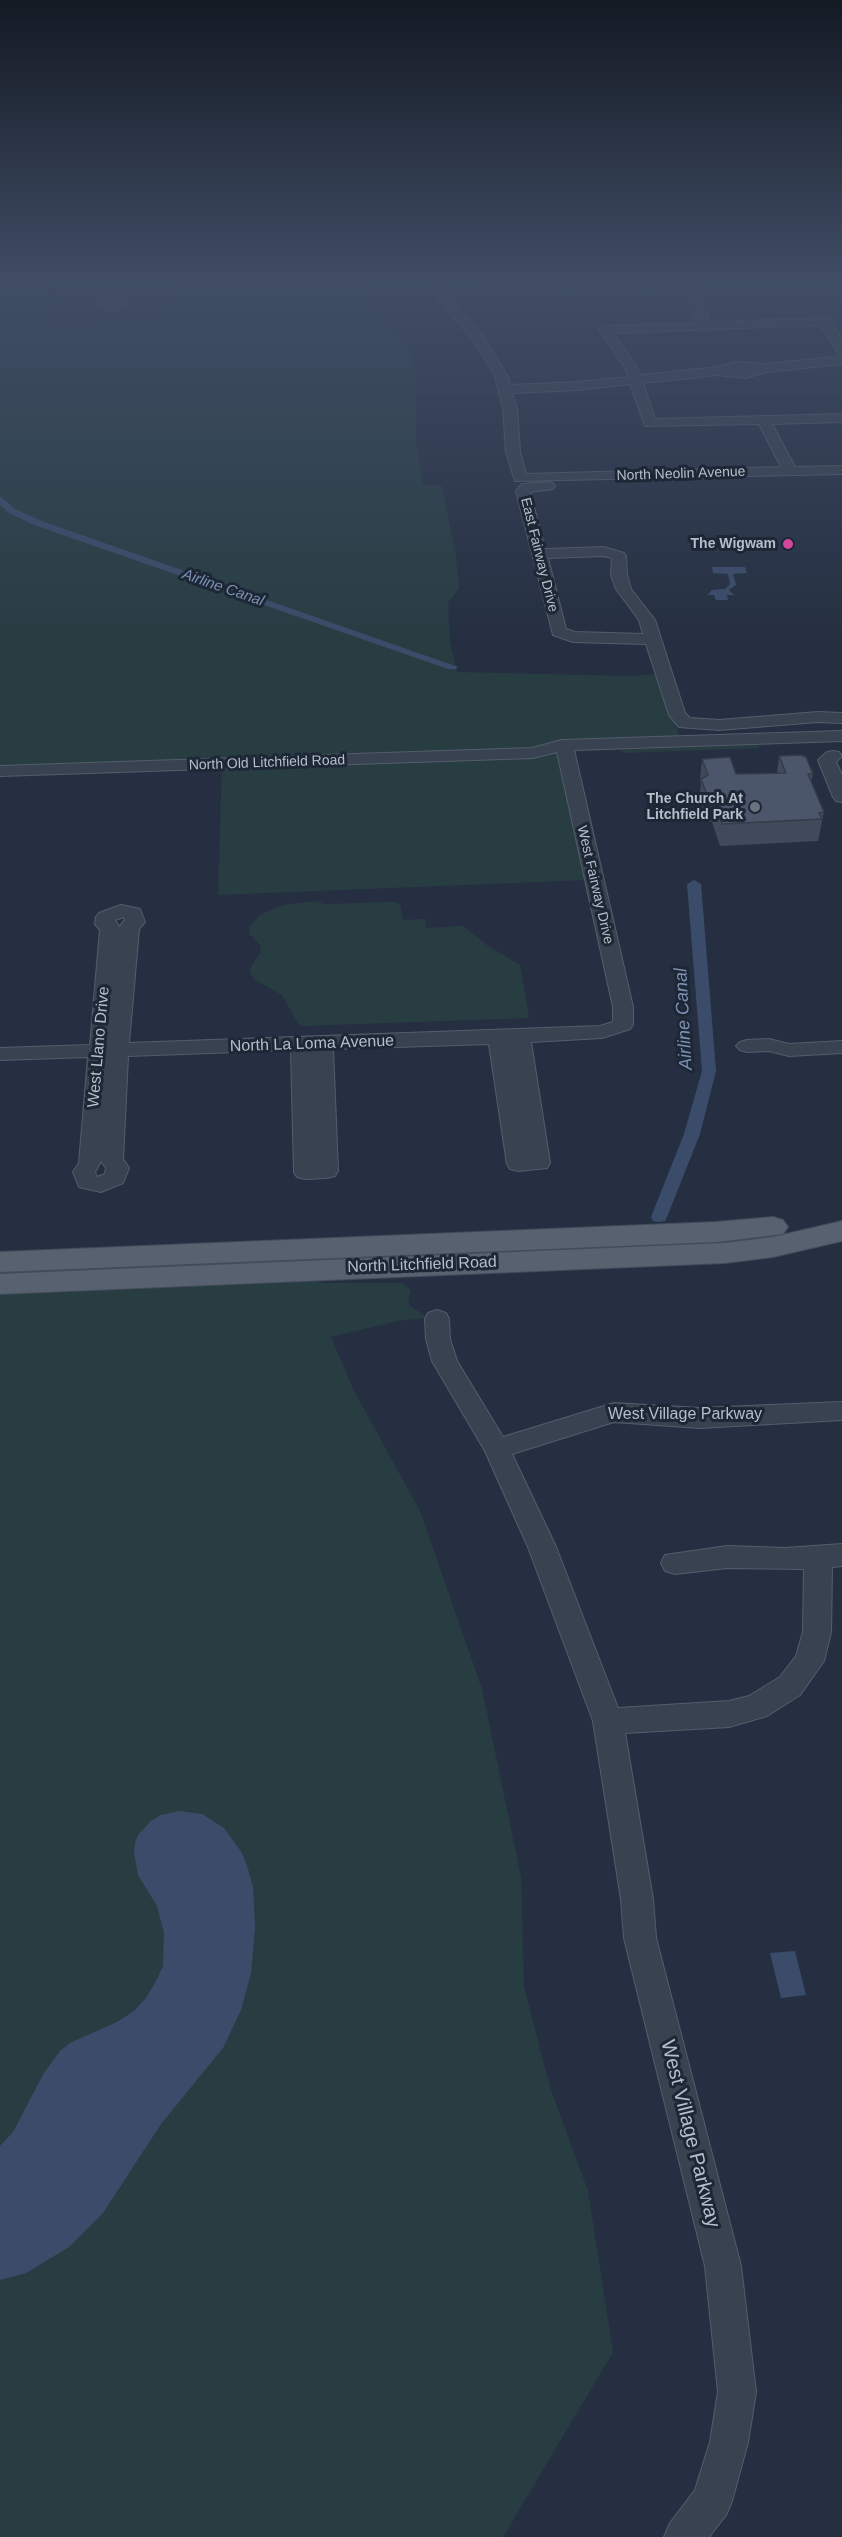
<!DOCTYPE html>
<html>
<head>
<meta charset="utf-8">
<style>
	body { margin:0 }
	canvas { display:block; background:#252f41 }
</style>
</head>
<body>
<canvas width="842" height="2537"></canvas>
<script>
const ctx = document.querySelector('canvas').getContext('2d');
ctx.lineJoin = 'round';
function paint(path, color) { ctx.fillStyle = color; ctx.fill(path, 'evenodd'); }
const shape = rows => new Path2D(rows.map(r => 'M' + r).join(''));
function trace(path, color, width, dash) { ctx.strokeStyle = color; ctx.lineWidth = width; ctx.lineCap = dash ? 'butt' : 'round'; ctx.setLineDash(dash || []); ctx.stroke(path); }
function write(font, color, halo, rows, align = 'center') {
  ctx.font = font + ' Arial,sans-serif'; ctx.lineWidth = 6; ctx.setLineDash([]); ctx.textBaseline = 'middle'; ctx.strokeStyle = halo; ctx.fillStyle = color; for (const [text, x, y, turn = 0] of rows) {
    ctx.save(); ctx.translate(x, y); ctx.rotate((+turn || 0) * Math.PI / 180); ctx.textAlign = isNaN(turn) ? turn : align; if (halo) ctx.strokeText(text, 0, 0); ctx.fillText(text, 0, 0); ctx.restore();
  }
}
const green = shape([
	[0,284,46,284,46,291,55,298,39,328,99,326,161,320,187,284,363,284,361,286,371,290,372,295,369,295,372,312,375,312,414,355,411,355,417,379,416,440,423,486,442,486,456,557,459,588,448,603,450,642,457,672,629,676,659,674,680,738,554,742,585,880,218,895,222,764,0,771],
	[757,744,760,748,624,753,620,750],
	[316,901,324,904,393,902,400,904,403,920,425,919,426,928,463,926,488,946,520,965,529,1018,302,1026,298,1023,282,995,254,979,251,974,250,969,261,951,260,945,249,933,250,926,260,915,283,905],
	[261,1277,328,1283,402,1283,411,1290,408,1299,410,1306,424,1315,425,1318,397,1321,331,1337,354,1391,420,1511,482,1689,521,1877,524,1987,550,2087,588,2191,613,2352,503,2537,0,2537,0,1288]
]);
const water = shape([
	[712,567,745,567,747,573,733,574,736,585,729,590,734,595,727,595,728,600,716,600,714,595,707,595,712,590,725,589,730,584,728,574,713,573],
	[179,1811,202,1814,224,1828,242,1853,248,1869,253,1887,255,1927,251,1973,241,2010,223,2048,161,2124,103,2213,69,2247,26,2273,0,2280,0,2146,13,2132,44,2073,60,2051,70,2043,117,2022,134,2011,146,1998,156,1981,163,1966,164,1933,157,1906,138,1875,134,1853,135,1843,138,1835,151,1821,161,1815],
	[795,1951,806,1995,781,1998,770,1953]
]);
const canal = shape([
	[0,496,15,509,42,521,458,667,456,669,448,669,34,525,9,513,0,505,0,496],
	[694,880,701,884,716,1071,700,1134,667,1217,665,1221,659,1222,653,1221,651,1217,684,1134,702,1071,687,884,694,880]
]);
const minor = shape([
	[438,284,450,284,448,293,450,299,480,332,507,375,510,385,577,382,628,377,625,367,599,330,605,326,699,323,680,284,692,284,711,322,829,318,842,340,842,354,838,353,821,325,613,333,637,367,640,375,717,367,736,362,766,364,842,356,842,364,767,372,745,378,718,375,643,383,655,419,842,414,842,422,772,424,795,467,842,466,842,474,515,481,506,452,503,409,495,375,471,337,438,300,436,293,438,284],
	[630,384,645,426,759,424,781,467,526,474,520,452,517,409,512,393,577,390,630,384],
	[491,284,678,284,672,287,556,290,497,287,491,284],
	[116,295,132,302,116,310,99,308,93,304,99,297,116,295],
	[548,482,553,483,555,486,553,489,530,492,545,549,604,547,624,553,626,556,627,575,631,589,655,620,685,713,690,718,719,720,818,712,842,713,842,723,818,722,719,730,679,727,669,715,646,644,573,642,553,635,516,491,522,484,548,482],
	[603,556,612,558,611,575,616,589,639,620,643,634,575,632,566,629,548,558,603,556],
	[842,731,842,741,574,750,633,1007,633,1025,630,1029,602,1038,531,1042,550,1163,547,1168,518,1171,510,1169,507,1164,489,1044,333,1049,338,1171,335,1176,327,1178,305,1179,297,1177,294,1172,291,1050,128,1056,123,1159,129,1168,123,1183,101,1192,79,1187,73,1172,79,1163,88,1057,0,1060,0,1048,90,1045,100,930,95,924,96,917,99,913,121,905,140,909,145,922,139,929,129,1043,600,1026,613,1022,613,1007,557,752,533,758,0,776,0,766,532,748,562,740,842,731],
	[124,917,125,920,119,927,115,920,124,917],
	[101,1161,106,1168,105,1174,97,1177,95,1172,101,1161],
	[833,751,839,752,842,756,836,762,842,775,842,802,836,801,833,797,818,760,827,752,833,751],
	[769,1039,789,1044,842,1041,842,1053,789,1056,769,1051,747,1052,740,1050,736,1046,740,1042,747,1040,769,1039],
	[437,1310,446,1313,449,1319,450,1339,457,1361,503,1437,614,1403,700,1408,842,1402,842,1420,700,1428,614,1422,512,1454,556,1547,618,1708,729,1701,749,1696,780,1677,796,1656,803,1632,804,1569,727,1568,675,1574,665,1571,661,1563,665,1555,727,1546,785,1548,842,1544,842,1566,832,1567,831,1632,824,1661,800,1695,767,1716,729,1727,625,1733,653,1899,656,1938,741,2266,756,2392,748,2442,732,2501,726,2515,709,2537,664,2537,670,2523,695,2490,710,2442,718,2392,705,2266,624,1938,621,1899,593,1721,528,1547,485,1451,432,1361,426,1339,425,1319,428,1313,437,1310]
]);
const major = shape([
	[773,1217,783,1220,788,1227,783,1234,716,1242,0,1272,0,1252,716,1222,773,1217],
	[842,1221,842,1241,773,1257,725,1263,0,1294,0,1274,725,1243,773,1237,842,1221]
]);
const wall = shape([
	[779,756,813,774,811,783,824,812,818,841,720,846,712,822,706,822,699,800,701,783,700,780,702,759,736,774,777,773]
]);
const building = shape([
	[801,755,806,757,813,774,808,774,824,812,819,813,822,819,722,824,714,800,709,800,701,779,708,775,702,759,730,757,736,774,786,773,779,756,801,755]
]);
const markers = [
	[788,544,6,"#d1479c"],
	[755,807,6,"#6b7280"]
];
const farStreetnames = [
	["North Neolin Avenue",681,474,-2],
	["East Fairway Drive",539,555,76],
	["North Old Litchfield Road",267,763,-2],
	["West Fairway Drive",595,885,77]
];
const farPoinames = [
	["The Wigwam",776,544],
	["The Church At",743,799],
	["Litchfield Park",743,815]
];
const farWaternames = [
	["Airline Canal",223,588,19]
];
const streetNames = [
	["North La Loma Avenue",312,1044,-2],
	["West Llano Drive",99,1047,-85],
	["North Litchfield Road",422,1265,-2],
	["West Village Parkway",685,1415]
];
const waterNames = [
	["Airline Canal",684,1019,-93]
];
const nearStreetnames = [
	["West Village Parkway",690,2134,76]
];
paint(green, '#273d42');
paint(water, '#3b4c6a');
paint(canal, '#3b4c6a');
trace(minor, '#545d6b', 2);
trace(major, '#434b5a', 2);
paint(minor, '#394250');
paint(major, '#586170');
paint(wall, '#404a5b');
paint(building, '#4b566a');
trace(building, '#343c4a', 1.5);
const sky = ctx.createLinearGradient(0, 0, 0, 639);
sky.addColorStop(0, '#141a24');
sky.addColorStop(0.44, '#404d65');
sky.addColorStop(1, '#404d6500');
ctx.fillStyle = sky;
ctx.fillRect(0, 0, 842, 639);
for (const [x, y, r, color] of markers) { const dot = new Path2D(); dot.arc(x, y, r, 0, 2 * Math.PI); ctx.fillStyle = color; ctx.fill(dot); trace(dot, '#1e2736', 2); }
write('14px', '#b6bdcb', '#1e2736', farStreetnames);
write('bold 14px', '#b6bdcb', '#1e2736', farPoinames, 'right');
write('italic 15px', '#7d91b2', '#1e2736', farWaternames);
write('16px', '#b6bdcb', '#1e2736', streetNames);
write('italic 18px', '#7d91b2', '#1e2736', waterNames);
write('20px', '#b6bdcb', '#1e2736', nearStreetnames);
</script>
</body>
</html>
